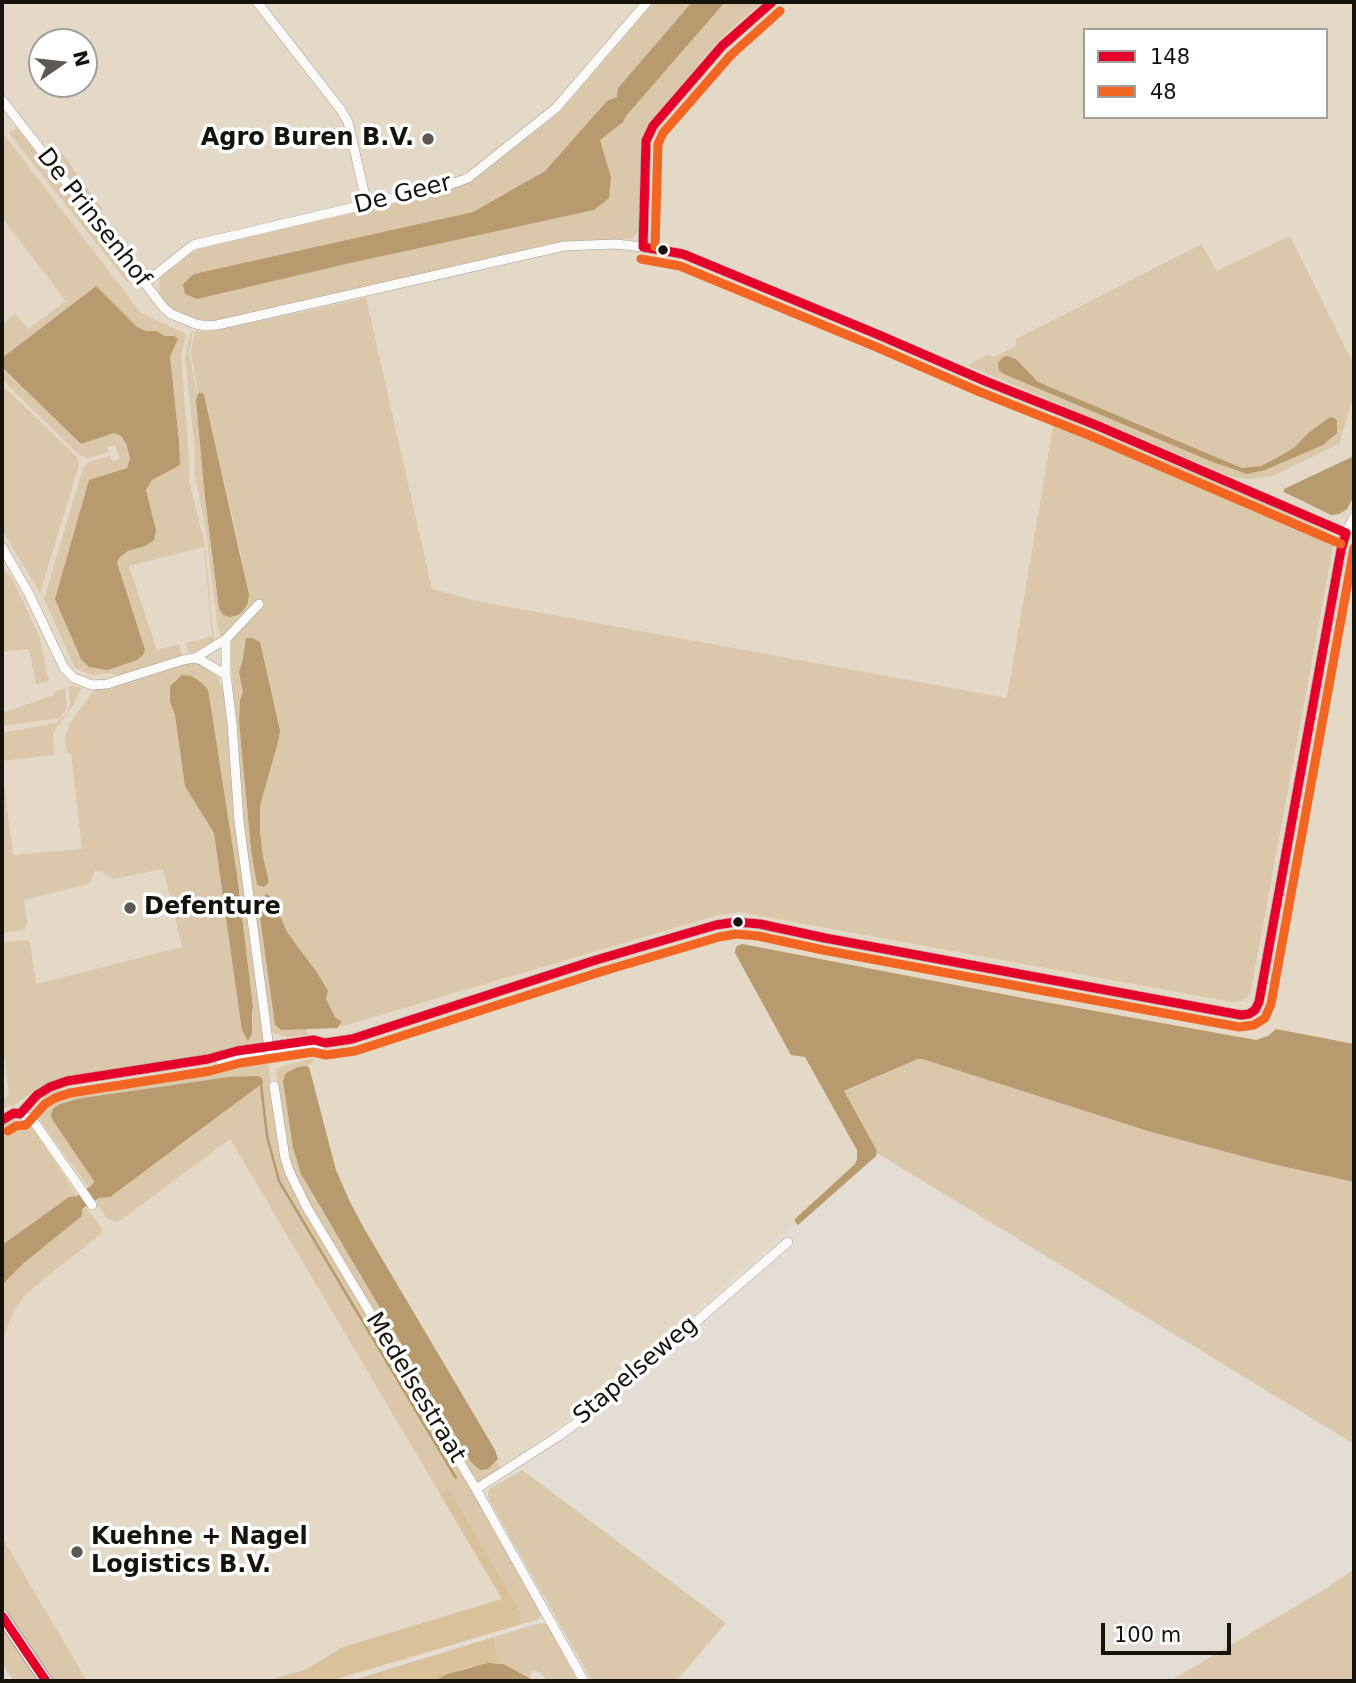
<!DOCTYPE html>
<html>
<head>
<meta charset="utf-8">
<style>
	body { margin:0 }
	#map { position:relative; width:1356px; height:1683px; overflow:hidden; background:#e3ddd3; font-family:"DejaVu Sans",sans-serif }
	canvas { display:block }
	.frame { position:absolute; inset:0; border:4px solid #16120c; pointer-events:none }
	.legend { position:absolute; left:1083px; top:28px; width:245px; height:91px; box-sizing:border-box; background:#fff; border:2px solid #a2a09e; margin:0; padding:9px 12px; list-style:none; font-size:21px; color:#16120c }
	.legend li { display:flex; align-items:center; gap:14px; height:35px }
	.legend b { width:35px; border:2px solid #a2a09e }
	.north { position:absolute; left:28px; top:28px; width:70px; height:70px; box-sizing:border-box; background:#fff; border:2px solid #a2a09e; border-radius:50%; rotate:76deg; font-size:19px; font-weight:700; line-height:28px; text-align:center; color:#16120c }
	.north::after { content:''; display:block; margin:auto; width:24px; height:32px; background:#5e5952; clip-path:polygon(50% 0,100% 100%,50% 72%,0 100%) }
	.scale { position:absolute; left:1101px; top:1623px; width:130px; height:32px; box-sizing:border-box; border:4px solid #16120c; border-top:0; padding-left:9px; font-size:21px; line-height:24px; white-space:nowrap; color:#16120c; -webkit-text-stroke:5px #fff; paint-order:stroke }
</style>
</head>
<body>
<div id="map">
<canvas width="1356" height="1683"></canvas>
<div class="frame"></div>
<ul class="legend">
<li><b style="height:9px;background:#e4002b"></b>148</li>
<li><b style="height:9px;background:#f26522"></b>48</li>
</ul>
<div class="north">N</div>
<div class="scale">100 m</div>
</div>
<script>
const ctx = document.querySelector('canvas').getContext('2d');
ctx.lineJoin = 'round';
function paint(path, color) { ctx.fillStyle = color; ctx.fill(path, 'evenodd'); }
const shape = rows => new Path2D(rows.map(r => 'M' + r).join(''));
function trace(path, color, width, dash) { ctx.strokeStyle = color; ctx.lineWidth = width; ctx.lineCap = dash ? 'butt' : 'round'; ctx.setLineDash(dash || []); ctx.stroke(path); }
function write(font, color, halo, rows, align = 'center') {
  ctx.font = font + ' "DejaVu Sans",sans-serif'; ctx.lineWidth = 7; ctx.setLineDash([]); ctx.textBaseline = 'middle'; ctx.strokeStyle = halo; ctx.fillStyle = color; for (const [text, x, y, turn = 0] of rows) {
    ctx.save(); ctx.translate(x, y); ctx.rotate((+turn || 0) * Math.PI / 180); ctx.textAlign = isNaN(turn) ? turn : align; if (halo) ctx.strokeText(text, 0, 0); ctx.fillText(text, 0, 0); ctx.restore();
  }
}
const built = shape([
	[2,2,1354,2,1354,1061,817,980,865,1162,585,1408,464,1493,537,1619,338,1681,57,1681,2,1589],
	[1085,30,1326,30,1326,117,1085,117],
	[42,42,84,42,84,84,42,84]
]);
const green = shape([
	[654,2,692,2,618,88,618,97,607,101,545,171,473,212,341,242,197,299,346,264,594,210,611,177,600,140,623,122,626,116,725,2,761,2,759,6,736,24,712,48,646,127,641,140,639,230,632,239,591,240,550,244,211,321,198,319,173,310,162,298,159,291,160,279,165,273,198,249,414,199,448,190,471,181,559,113],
	[17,128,134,276,127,282,9,133],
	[5,136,141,313,186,334,181,355,189,459,189,481,205,546,214,642,199,651,189,653,186,643,212,636,204,547,129,566,157,650,179,644,182,656,118,676,109,673,97,675,88,674,75,668,44,599,83,468,88,462,110,456,112,462,120,459,115,445,107,447,109,452,89,458,80,456,2,379,2,361,3,368,81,444,114,433,121,436,126,443,130,458,127,468,89,480,145,650,117,564,120,557,128,551,145,546,156,530,146,490,152,480,180,464,179,441,170,356,174,336,166,336,156,331,146,331,137,327,95,286,2,358,2,324,16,314,28,329,66,301,3,219,2,220,2,139],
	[58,148,103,210,97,213,51,154],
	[1290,236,1354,365,1354,394,1339,444,1273,476,1249,479,1232,477,969,366,970,364,987,355,994,357,1016,346,1016,339,1202,244,1216,271],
	[1016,359,1038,382,1242,468,1261,466,1295,447,1307,434,1337,420,1338,424,1323,445,1254,473,1029,384,1000,371],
	[366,298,432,589,482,602,1007,698,1055,415,1240,492,1328,532,1331,538,1333,547,1250,995,1242,1001,1232,1002,739,912,715,916,343,1026,340,1026,341,1022,335,1017,326,999,328,991,318,974,287,932,272,897,266,894,258,900,279,1029,307,1029,308,1035,287,1037,271,1032,243,826,230,649,231,638,245,614,221,637,217,623,206,530,195,476,195,451,185,356,191,331,193,331,189,352,197,395,205,497,219,609,248,603,249,600,240,550,204,395,200,393,198,393,191,352,195,331,208,332],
	[244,645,279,738,260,806,260,832,263,857,269,881,264,887,257,885,249,829,239,711,240,700,243,692,239,672,242,663],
	[2,385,76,456,78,461,78,468,40,593,2,530],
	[4,570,13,580,39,636,49,681,36,684,29,649,2,652,2,571],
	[192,662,197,662,207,668,217,677,224,691,265,1043,246,1047,55,1080,36,1089,12,1107,11,1105,2,1110,2,1100,9,1095,2,1040,2,942,28,940,30,943,36,984,182,947,163,869,114,879,102,872,94,871,92,879,88,884,24,900,27,923,26,927,24,930,2,933,2,765,13,855,82,849,71,753,67,754,65,739,69,724,95,689],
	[176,679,212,714,237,875,253,1007,252,1010,253,1022,245,1038,242,1031,214,832,175,715,170,702,170,686],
	[74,686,81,688,74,704,53,733,54,755,2,761,2,733,56,723,67,713,70,706,69,687],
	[65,688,67,704,65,711,59,718,2,726,2,713,54,695,54,692],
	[314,1058,314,1060,308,1066,302,1066,283,1081,293,1148,299,1168,321,1210,488,1469,496,1462,502,1470,481,1482,475,1482,307,1201,292,1170,284,1137,276,1070,279,1067],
	[922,1059,1151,1132,1268,1163,1354,1182,1354,1444,877,1153,844,1092,916,1060],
	[268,1062,277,1134,282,1158,542,1614,538,1620,522,1624,519,1617,521,1613,449,1489,440,1494,230,1139,121,1220,115,1222,107,1218,96,1204,98,1203,96,1199,183,1144,263,1083,262,1078,229,1077,82,1098,89,1173,94,1181,89,1188,42,1123,38,1115,38,1104,46,1095,59,1090,200,1068],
	[10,1120,20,1121,32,1127,77,1196,69,1197,2,1245,2,1126],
	[86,1207,102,1229,101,1234,41,1281,25,1295,14,1311,2,1340,2,1285,25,1262,82,1216,82,1210],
	[522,1470,726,1623,676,1681,592,1681,489,1500,488,1494,489,1489],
	[2,1537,87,1681,52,1681,2,1606],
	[1354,1569,1354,1681,1170,1681,1330,1586],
	[540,1623,548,1625,577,1681,548,1681,538,1671,532,1671,529,1677,498,1663,494,1637],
	[2,1625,40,1681,14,1681,2,1664]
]);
const forest = shape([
	[449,1489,521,1613,519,1617,522,1624,329,1681,267,1681,305,1670,343,1647,502,1599,440,1494],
	[494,1637,498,1663,469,1667,447,1674,433,1681,350,1681]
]);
const water = shape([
	[692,2,725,2,626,116,623,122,600,140,611,177,609,198,594,210,346,264,197,299,185,294,183,284,194,274,473,212,545,171,607,101,617,97,618,88],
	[96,286,137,327,146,331,156,331,165,336,174,336,178,339,170,356,179,441,180,465,152,480,146,490,156,530,154,540,145,546,128,551,120,557,117,563,145,650,143,655,137,660,108,670,89,667,81,659,55,599,89,480,127,468,130,458,126,443,121,436,114,433,81,444,3,368,2,361,2,358],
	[1007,356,1016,359,1038,382,1242,468,1261,466,1280,456,1295,447,1307,434,1327,419,1332,417,1337,420,1337,433,1323,445,1265,470,1247,474,1210,461,1004,374,999,370,998,363,1003,357],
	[198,393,202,393,204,395,249,595,248,603,243,611,238,615,230,617,223,615,219,609,205,497,196,400],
	[1354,456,1354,496,1347,509,1339,514,1331,515,1284,492,1284,489],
	[246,638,252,638,260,642,280,731,278,742,260,806,260,832,263,857,269,882,264,887,257,885,251,849,239,721,240,700,243,692,239,672,242,663],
	[182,675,191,676,202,683,208,690,212,714,237,875,253,1007,252,1010,252,1034,248,1041,242,1031,214,833,185,786,175,715,170,702,170,686],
	[266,894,272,897,287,932,318,974,328,991,326,999,335,1017,342,1022,337,1028,281,1030,275,1025,258,902],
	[742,944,1023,998,1256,1040,1268,1036,1276,1029,1354,1044,1354,1182,1268,1163,1151,1132,922,1059,918,1059,844,1091,877,1151,876,1156,798,1225,795,1222,795,1219,855,1164,857,1159,857,1150,805,1057,791,1055,735,953,735,950,737,946],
	[305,1066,309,1067,336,1170,349,1200,365,1230,495,1450,498,1459,488,1469,480,1470,471,1462,301,1174,293,1148,283,1081,286,1073,298,1067],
	[257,1076,262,1078,263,1083,110,1197,99,1198,82,1209,82,1216,25,1262,2,1285,2,1245,69,1197,77,1196,92,1185,94,1181,52,1119,51,1115,53,1109,60,1104,82,1098,229,1077],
	[488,1663,503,1664,535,1681,433,1681,447,1674]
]);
const stream = shape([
	[261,1084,267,1136,279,1181,456,1478]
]);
const minor = shape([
	[257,2,341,110,348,122,367,205],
	[2,100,164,308,171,314,196,324,206,326,217,325,564,246,615,244,643,247,683,254,879,335,985,381,1096,425,1346,533],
	[643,247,646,141,653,126,722,46,772,2],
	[145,283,193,245,449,185,468,178,556,108,647,2],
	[2,547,29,594,64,668,74,678,92,685,107,684,183,660,195,658,201,660,226,675],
	[226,639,226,675,232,723,239,821,270,1056],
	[195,658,226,639,259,604],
	[220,1060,237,1060,270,1056,316,1048,325,1043],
	[274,1086,285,1158,289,1171,306,1206,476,1489,584,1681],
	[20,1114,30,1118,37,1126,92,1205],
	[2,1120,14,1113,20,1114,37,1095,50,1087,67,1081,208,1059,237,1051,314,1040,325,1043,352,1039,596,960,716,925,736,922,760,924,825,938,1241,1015,1249,1014,1255,1010,1259,1002,1341,550,1346,533,1354,517],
	[476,1489,557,1437,589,1414,788,1242]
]);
const secondary = shape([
	[2,1616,46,1681]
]);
const bus1 = shape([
	[643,247,683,254,879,335,985,381,1096,425,1346,533],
	[643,247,646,141,653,126,722,46,772,2],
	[2,1120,14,1113,20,1114,37,1095,50,1087,67,1081,208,1059,237,1051,314,1040,325,1043,352,1039,596,960,716,925,736,922,760,924,825,938,1241,1015,1249,1014,1255,1010,1259,1002,1341,550,1346,533],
	[2,1616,46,1681]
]);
const bus2 = shape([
	[655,247,658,144,663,133,731,55,780,11],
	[641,259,680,266,874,346,980,392,1091,436,1341,544],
	[8,1131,16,1126,26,1125,45,1104,55,1098,70,1093,210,1071,240,1063,313,1052,326,1055,355,1051,600,972,719,937,736,934,758,936,823,950,1239,1027,1254,1025,1265,1018,1271,1004,1354,548]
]);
const markers = [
	[428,139,7,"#5e5952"],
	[663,250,6,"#16120c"],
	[130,908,7,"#5e5952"],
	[738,922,6,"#16120c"],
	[77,1552,7,"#5e5952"]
];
const poiNames = [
	["Agro Buren B.V.",414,139,"right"],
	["Defenture",144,908],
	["Kuehne + Nagel",91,1538],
	["Logistics B.V.",91,1566]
];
const streetNames = [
	["De Geer",403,195,-14],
	["De Prinsenhof",93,218,52],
	["Stapelseweg",636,1371,-40],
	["Medelsestraat",415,1388,59]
];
paint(built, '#e4d8c6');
paint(green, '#dbc8aa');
paint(forest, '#d9c19b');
paint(water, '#b79a6e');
trace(stream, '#b79a6e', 2.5);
trace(minor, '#a39e96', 10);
trace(secondary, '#a39e96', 14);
trace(minor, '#fbfaf8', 9);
trace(secondary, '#fbfaf8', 12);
trace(bus1, '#e4002b', 9);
trace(bus2, '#f26522', 9);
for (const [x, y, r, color] of markers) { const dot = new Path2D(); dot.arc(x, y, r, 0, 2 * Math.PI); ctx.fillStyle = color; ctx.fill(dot); trace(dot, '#fff', 2.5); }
write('bold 24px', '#16120c', '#fff', poiNames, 'left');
write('24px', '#16120c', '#fff', streetNames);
</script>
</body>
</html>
